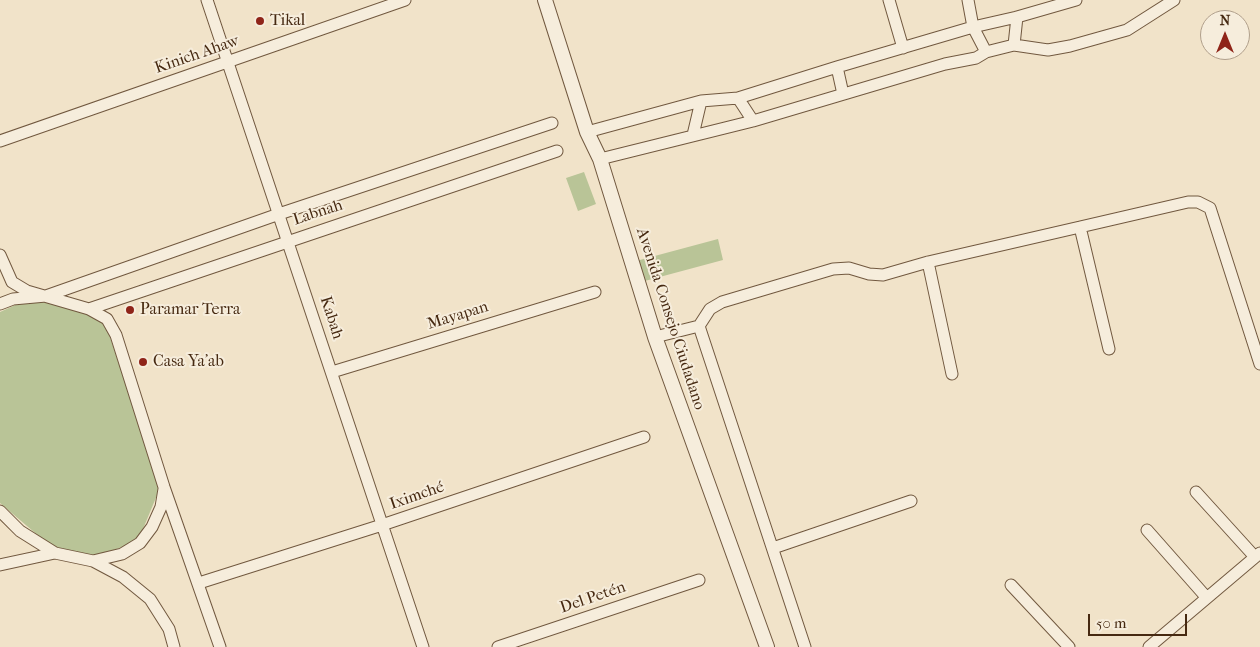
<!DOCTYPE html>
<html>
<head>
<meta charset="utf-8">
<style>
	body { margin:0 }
	#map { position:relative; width:1260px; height:647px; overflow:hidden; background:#f1e3c9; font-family:"IM FELL French Canon",serif }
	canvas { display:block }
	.north { position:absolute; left:1200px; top:10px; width:50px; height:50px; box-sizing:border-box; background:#f6eddc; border:1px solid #b09f8b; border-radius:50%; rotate:0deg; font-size:14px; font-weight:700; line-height:20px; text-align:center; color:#462911 }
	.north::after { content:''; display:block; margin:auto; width:18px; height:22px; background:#8f2418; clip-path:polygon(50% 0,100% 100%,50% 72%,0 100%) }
	.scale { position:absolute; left:1088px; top:614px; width:99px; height:22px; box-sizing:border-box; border:2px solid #462911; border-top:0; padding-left:6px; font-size:15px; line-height:18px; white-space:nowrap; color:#462911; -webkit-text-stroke:4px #f6eddc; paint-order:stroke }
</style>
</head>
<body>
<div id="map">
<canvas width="1260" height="647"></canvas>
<div class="north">N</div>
<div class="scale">50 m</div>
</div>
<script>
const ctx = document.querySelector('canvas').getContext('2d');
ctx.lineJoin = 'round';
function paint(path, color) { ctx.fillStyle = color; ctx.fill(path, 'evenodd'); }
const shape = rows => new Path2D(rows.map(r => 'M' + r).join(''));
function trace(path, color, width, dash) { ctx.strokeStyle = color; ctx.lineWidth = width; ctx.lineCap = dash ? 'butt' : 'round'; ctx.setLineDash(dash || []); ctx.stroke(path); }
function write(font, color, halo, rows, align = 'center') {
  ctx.font = font + ' "IM FELL French Canon",serif'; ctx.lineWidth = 4; ctx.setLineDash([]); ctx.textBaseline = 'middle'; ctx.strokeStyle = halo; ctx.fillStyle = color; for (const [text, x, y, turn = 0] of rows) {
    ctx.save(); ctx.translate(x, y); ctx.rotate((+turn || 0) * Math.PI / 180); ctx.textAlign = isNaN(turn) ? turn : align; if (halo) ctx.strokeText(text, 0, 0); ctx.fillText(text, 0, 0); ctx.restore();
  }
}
const green = shape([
	[584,172,596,204,578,211,566,178],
	[718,239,723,260,641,282,636,261],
	[47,300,77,309,105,322,160,488,138,541,95,557,54,549,0,503,0,312,22,302]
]);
const minor = shape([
	[207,0,423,647],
	[889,0,903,48],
	[968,0,973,27,986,52],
	[1014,45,1017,17],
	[837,67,843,94],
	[738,98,753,121],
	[587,132,701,101,738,98,837,67,973,27,1017,17,1076,0],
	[693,135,701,101],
	[0,141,405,0],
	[600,159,753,121,945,64,976,58,986,52,1014,45,1048,50,1070,46,1127,30,1174,0],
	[1080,227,1109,349],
	[0,255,12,282,27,291,89,309,107,319,116,335,164,487,220,647],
	[928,262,952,374],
	[0,304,13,299,46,296,279,214,552,123],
	[89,309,557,151],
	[699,326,805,647],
	[655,337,699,326,710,309,722,302,833,269,849,268,869,274,883,275,928,262,1080,227,1188,202,1198,202,1210,208,1260,364],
	[332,372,595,292],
	[1196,492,1255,557],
	[0,511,20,531,55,553,93,561,123,577,150,599,169,629,174,647],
	[1147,530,1207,598],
	[773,548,911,501],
	[93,561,122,554,140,543,152,527,161,507,164,489],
	[0,565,55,553],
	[199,583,382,525,644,437],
	[1011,585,1069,647],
	[498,647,699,580],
	[1149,647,1260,553]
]);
const tertiary = shape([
	[545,0,587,132,600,159,655,337,767,647]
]);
const markers = [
	[260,21,5,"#8f2418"],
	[130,310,5,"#8f2418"],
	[143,362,5,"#8f2418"]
];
const poiNames = [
	["Tikal",270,21],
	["Paramar Terra",140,310],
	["Casa Ya'ab",153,362]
];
const streetNames = [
	["Kinich Ahaw",197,55,-19],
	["Labnah",318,213,-18],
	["Mayapan",458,316,-17],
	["Kabah",331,318,72],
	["Avenida Consejo Ciudadano",670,319,72],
	["Iximché",417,496,-19],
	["Del Petén",593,598,-19]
];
paint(green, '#b9c497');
trace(minor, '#71583f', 13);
trace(tertiary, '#71583f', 16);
trace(minor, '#f6eddc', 11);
trace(tertiary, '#f6eddc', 14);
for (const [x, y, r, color] of markers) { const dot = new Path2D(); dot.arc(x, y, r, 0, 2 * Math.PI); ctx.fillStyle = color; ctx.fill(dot); trace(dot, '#f6eddc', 2); }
write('16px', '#462911', '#f6eddc', poiNames, 'left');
write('16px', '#462911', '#f6eddc', streetNames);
</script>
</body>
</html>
